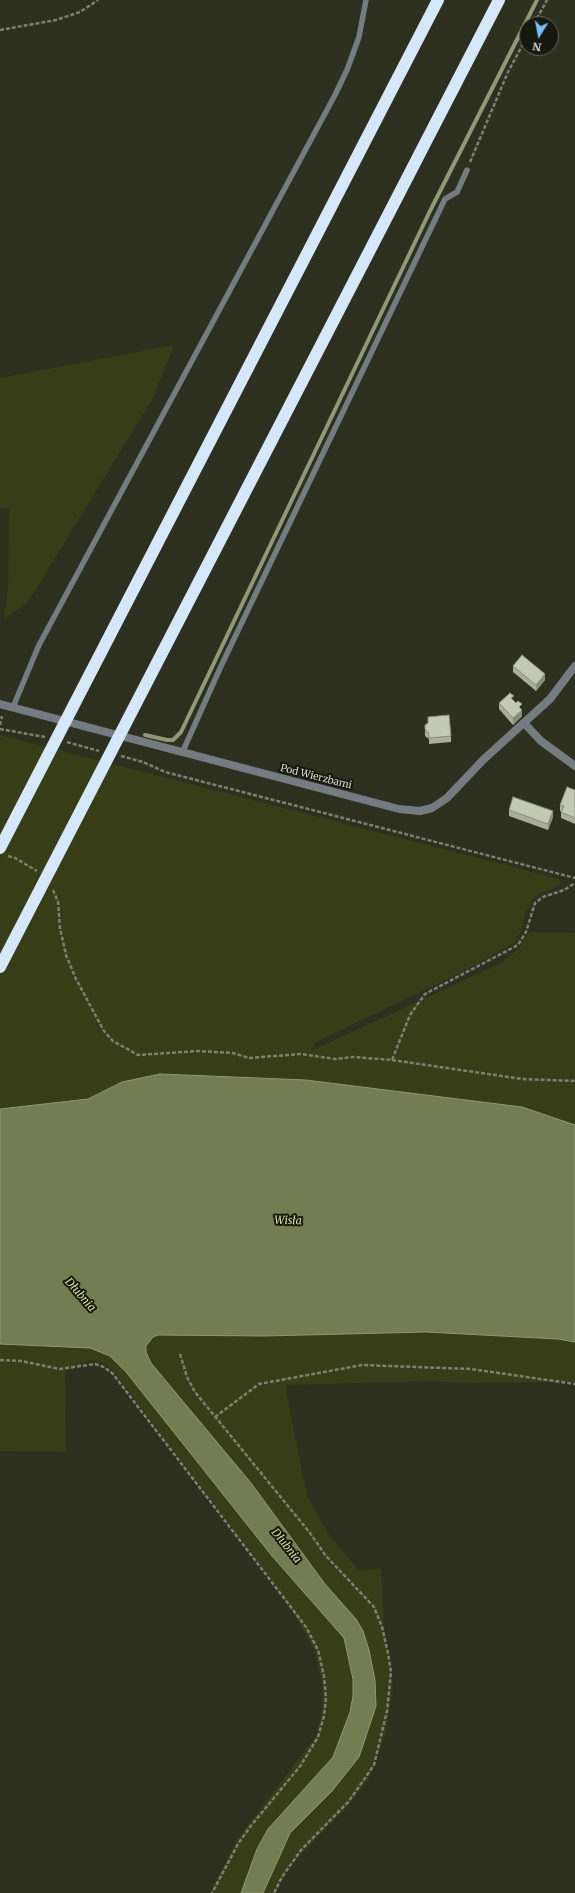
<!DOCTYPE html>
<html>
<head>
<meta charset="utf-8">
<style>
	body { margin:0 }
	#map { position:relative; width:575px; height:1893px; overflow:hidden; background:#2d301e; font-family:Merriweather,serif }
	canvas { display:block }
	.north { position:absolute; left:519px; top:16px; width:40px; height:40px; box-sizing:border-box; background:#16170f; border:1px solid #64655c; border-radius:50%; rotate:190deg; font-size:11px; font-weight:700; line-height:16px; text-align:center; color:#d8dbcf }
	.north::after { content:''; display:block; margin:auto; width:14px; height:18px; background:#7abef8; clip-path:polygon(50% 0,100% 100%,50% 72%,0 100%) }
</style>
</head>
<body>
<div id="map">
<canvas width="575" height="1893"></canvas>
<div class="north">N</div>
</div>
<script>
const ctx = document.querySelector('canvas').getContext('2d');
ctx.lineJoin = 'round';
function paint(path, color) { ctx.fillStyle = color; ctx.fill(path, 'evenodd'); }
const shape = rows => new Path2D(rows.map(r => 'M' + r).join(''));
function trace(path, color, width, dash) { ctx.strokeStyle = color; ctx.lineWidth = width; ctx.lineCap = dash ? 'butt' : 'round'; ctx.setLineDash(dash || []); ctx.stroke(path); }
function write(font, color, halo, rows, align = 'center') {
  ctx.font = font + ' Merriweather,serif'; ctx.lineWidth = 4; ctx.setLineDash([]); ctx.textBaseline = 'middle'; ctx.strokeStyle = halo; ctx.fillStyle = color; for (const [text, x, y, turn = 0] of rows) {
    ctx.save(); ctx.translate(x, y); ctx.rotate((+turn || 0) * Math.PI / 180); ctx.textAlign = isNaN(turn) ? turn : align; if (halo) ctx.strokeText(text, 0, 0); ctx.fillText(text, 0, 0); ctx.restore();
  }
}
const green = shape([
	[174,345,153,398,28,602,4,619,8,589,9,508,0,509,0,378],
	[0,735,560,879,560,886,538,894,532,900,525,915,521,932,514,943,458,974,314,1043,313,1050,501,963,519,948,529,932,575,933,575,1125,522,1107,306,1080,160,1074,122,1082,88,1099,0,1109],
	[426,1332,558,1339,575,1342,575,1382,453,1383,435,1381,285,1385,307,1496,328,1533,359,1571,381,1568,384,1626,393,1688,386,1733,368,1780,344,1810,288,1868,276,1893,263,1893,290,1833,344,1777,376,1694,369,1650,356,1619,325,1584,251,1483,151,1363,145,1352,146,1346,153,1337,158,1335,264,1336],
	[0,1344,90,1348,110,1356,126,1372,272,1556,344,1638,353,1679,353,1696,350,1712,335,1751,329,1761,268,1829,241,1893,210,1893,238,1838,317,1735,323,1704,322,1681,314,1649,282,1594,115,1373,105,1364,91,1360,65,1371,66,1452,0,1451]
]);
const water = shape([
	[160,1074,306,1080,522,1107,575,1125,575,1342,558,1339,426,1332,264,1336,158,1335,153,1337,146,1346,146,1352,151,1363,251,1483,325,1584,356,1619,363,1631,369,1650,375,1680,376,1706,359,1757,332,1791,290,1833,263,1893,241,1893,257,1849,268,1829,333,1757,350,1712,353,1696,353,1679,344,1638,272,1556,126,1372,110,1356,90,1348,0,1344,0,1109,88,1099,122,1082,160,1074]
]);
const stream = shape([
	[145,735,167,740,173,740,181,732,429,213,537,0]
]);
const path = shape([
	[534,24,547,0],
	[0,30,56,20,80,12,98,0],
	[470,162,508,72,527,37],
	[0,725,2,716],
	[0,729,45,737],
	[67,742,99,751],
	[121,756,143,762,165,772,575,878],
	[8,856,15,858,37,871],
	[53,890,58,902,60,928,66,955,76,979,104,1031,113,1041,138,1055,198,1051,233,1053,249,1058,301,1054,335,1059,354,1057,392,1060,410,1015,425,994,518,945,526,932,535,903,543,897,564,890,575,883],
	[392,1060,522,1079,575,1081],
	[180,1354,187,1377,195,1392,310,1533,326,1556,374,1607,382,1627,388,1653,391,1672,387,1711,374,1765,349,1801,301,1850,282,1877,274,1893],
	[0,1360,21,1361,60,1369,95,1364,104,1367,113,1374,306,1627,318,1650,324,1676,326,1698,324,1716,318,1737,301,1765,250,1827,238,1844,212,1893],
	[215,1417,259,1384,362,1365,471,1369,575,1384]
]);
const lane = shape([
	[13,707,39,645,335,95,347,70,359,37,366,0],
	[182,753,222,664,445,199,457,192,467,170]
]);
const street = shape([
	[0,704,399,809,420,811,432,808,447,798,483,760,550,699,575,666],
	[525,724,541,741,575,766]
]);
const highway = shape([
	[0,848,438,0],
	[0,967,499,0]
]);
const wall = shape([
	[513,666,545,680,536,691,513,672],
	[514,701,522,710,522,716,513,725,499,709,499,703],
	[425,729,451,736,451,742,429,744,429,739,425,736],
	[575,790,575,824,561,818,561,812,560,811,560,805],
	[509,810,553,817,548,830,509,816]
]);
const shadedWall = shape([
	[545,674,545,680,536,691,536,685],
	[522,710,522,716,513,725,513,718],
	[553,811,553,817,548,830,548,824]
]);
const building = shape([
	[522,655,545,674,536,685,513,666,522,655],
	[510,693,514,696,511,698,516,703,518,701,522,704,519,707,522,710,513,718,499,703,510,693],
	[449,715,451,736,429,738,429,733,425,729,425,725,428,723,428,717,449,715],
	[567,787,575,790,575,818,561,812,564,806,560,805,567,787],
	[513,797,553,811,548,824,509,810,513,797]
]);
const streetNames = [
	["Pod Wierzbami",316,777,14]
];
const waterNames = [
	["Wisła",288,1221,1],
	["Dłubnia",80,1295,49],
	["Dłubnia",286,1546,51]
];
paint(green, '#373d16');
paint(water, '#747c51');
trace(water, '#929877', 1);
trace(stream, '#929877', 4);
trace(path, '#7d8071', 2.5, [4, 2]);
trace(lane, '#747c82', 5.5);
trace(street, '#747c82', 8);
trace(highway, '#d5e8f9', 12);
paint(wall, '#a9ad9a');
paint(shadedWall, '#898d7d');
paint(building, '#c4c9b3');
trace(building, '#898d7d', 1);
write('10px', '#d8dbcf', '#16170f', streetNames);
write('italic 11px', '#d3e099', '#16170f', waterNames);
</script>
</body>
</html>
